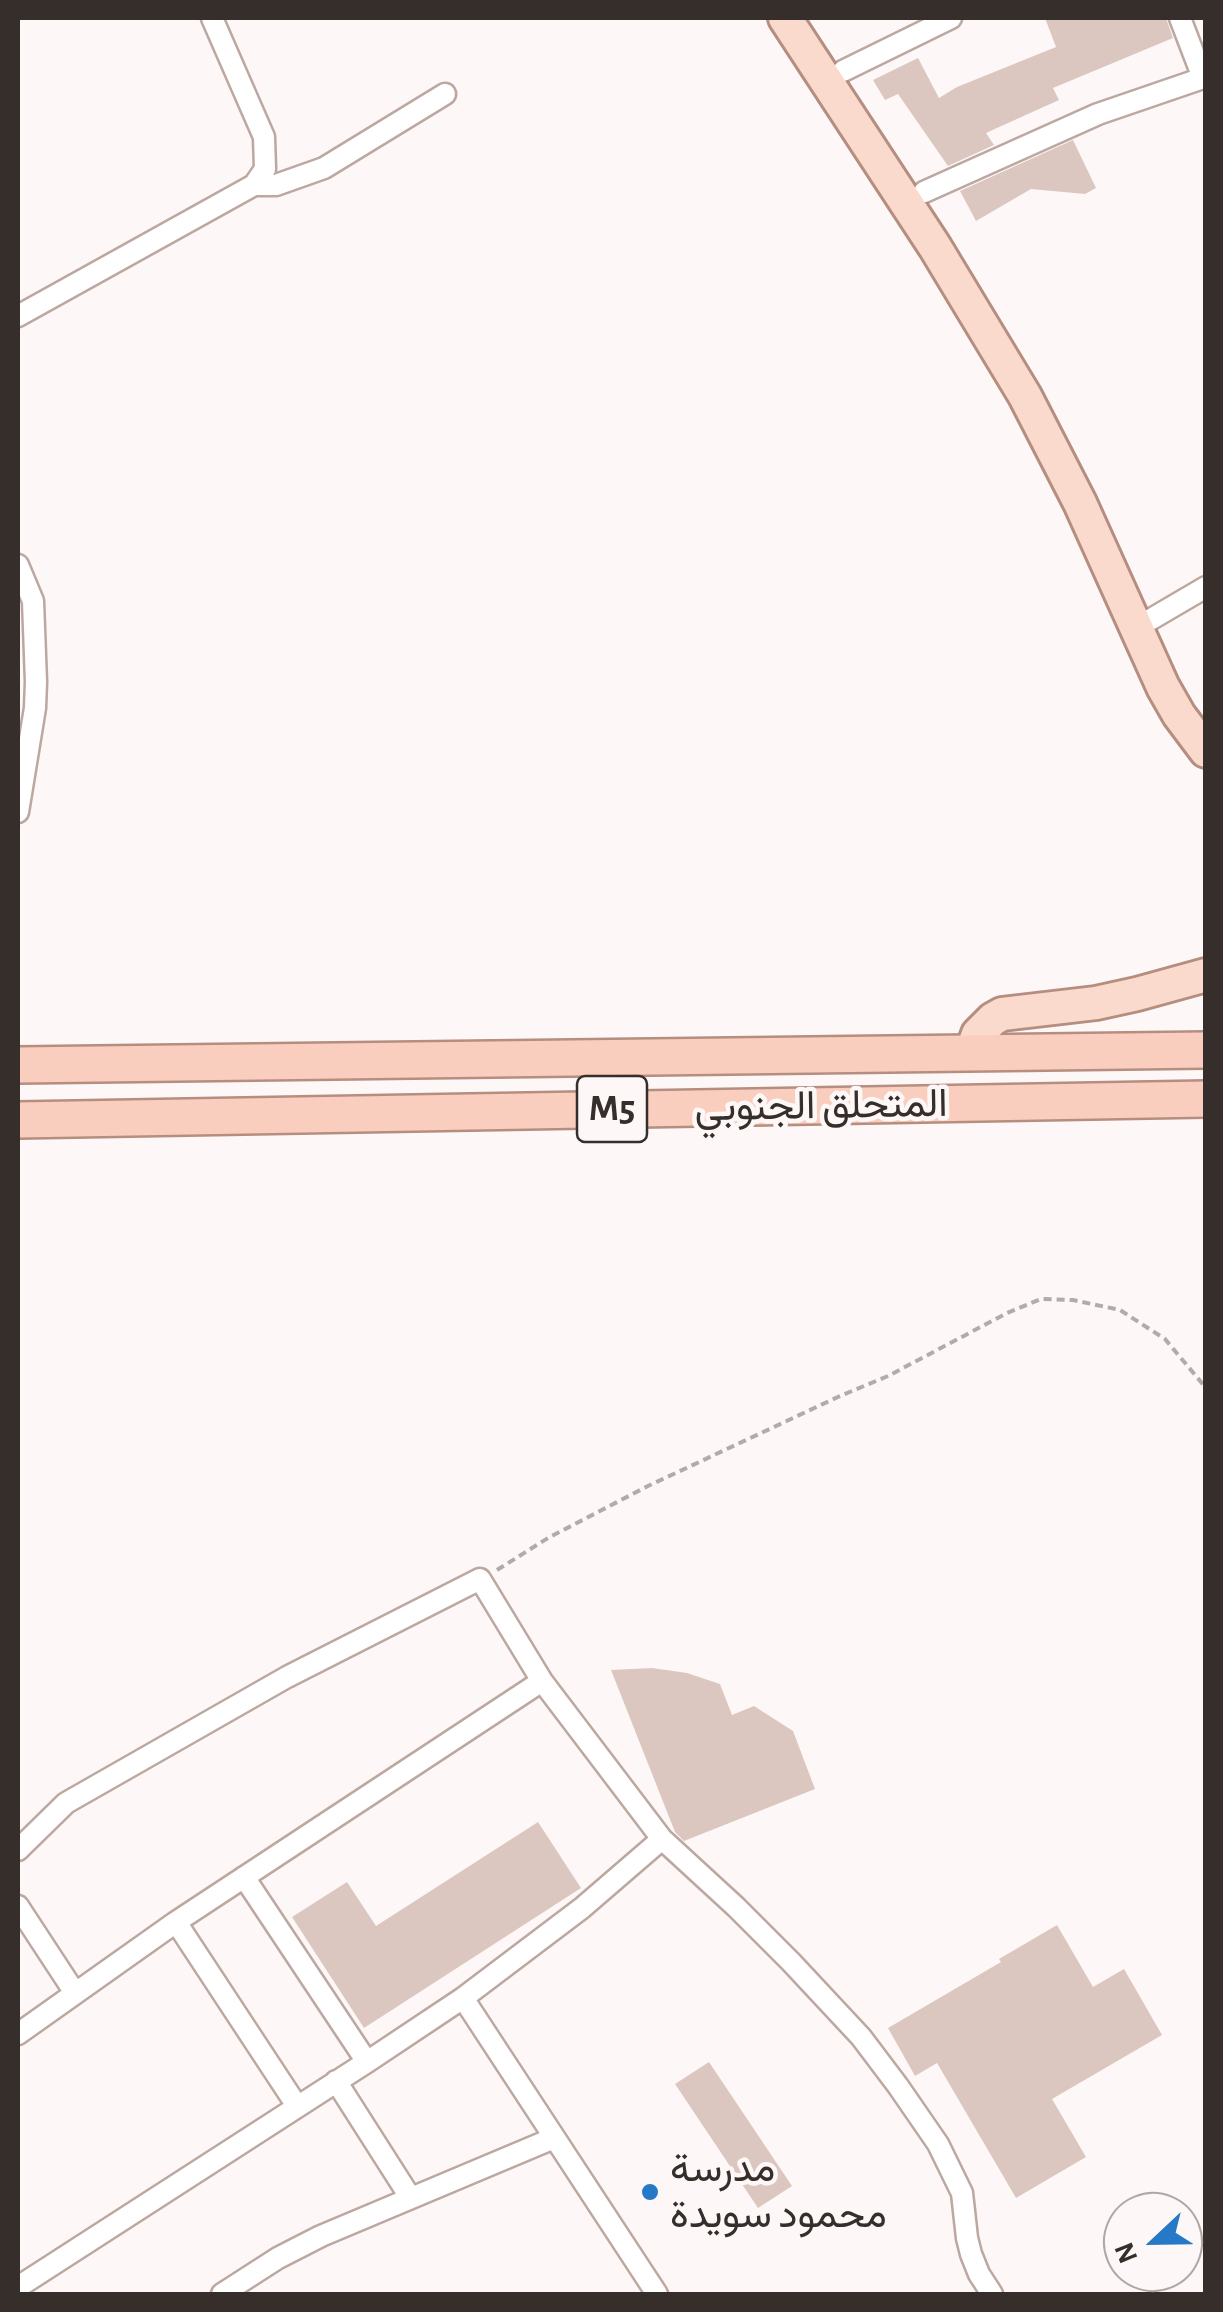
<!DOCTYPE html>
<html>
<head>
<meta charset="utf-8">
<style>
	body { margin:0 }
	#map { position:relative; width:1223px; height:2312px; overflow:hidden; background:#fdf8f7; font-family:"Alegreya Sans",sans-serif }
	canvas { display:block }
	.frame { position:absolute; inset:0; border:20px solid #362e2b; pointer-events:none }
	.north { position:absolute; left:1103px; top:2192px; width:100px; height:100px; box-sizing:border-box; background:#fdf8f7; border:2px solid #ada7a5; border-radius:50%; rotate:248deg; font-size:28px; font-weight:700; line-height:40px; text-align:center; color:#362e2b }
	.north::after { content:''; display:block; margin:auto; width:35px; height:45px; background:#2579c7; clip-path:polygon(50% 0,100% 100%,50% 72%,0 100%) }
</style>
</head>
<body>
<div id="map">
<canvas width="1223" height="2312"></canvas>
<div class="frame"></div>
<div class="north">N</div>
</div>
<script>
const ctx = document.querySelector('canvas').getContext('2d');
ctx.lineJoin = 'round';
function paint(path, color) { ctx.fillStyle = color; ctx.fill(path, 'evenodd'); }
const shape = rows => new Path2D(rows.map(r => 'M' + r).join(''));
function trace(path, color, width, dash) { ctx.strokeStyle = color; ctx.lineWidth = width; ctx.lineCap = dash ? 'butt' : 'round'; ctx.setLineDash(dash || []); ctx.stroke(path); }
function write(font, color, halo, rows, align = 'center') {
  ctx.font = font + ' "Alegreya Sans",Vazirmatn,sans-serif'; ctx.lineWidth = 9; ctx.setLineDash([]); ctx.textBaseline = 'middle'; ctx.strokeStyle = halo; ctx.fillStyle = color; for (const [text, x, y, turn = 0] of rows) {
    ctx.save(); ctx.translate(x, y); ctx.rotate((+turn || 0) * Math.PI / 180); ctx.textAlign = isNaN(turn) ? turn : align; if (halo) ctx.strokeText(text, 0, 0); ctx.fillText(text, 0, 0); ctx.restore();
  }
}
const building = shape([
	[1045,18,1166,18,1173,38,1053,88,1059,100,986,133,994,145,948,166,898,94,885,100,873,80,918,58,939,98,957,87,1056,47],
	[1073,140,1096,188,1085,194,1031,189,976,221,960,191],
	[652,1668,687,1673,720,1684,732,1715,754,1706,793,1731,815,1789,684,1841,675,1832,611,1670],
	[538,1822,581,1888,364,2028,292,1917,347,1882,376,1926],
	[1057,1925,1093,1987,1124,1969,1162,2035,1052,2099,1086,2157,1016,2198,937,2063,915,2076,888,2028,1001,1962,999,1959],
	[709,2062,792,2186,758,2208,675,2084]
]);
const path = shape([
	[497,1570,548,1538,648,1486,840,1396,888,1376,1007,1313,1041,1299,1073,1300,1120,1310,1165,1339,1206,1388]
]);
const minor = shape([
	[1180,18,1203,78],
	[843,71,951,18],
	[254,185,276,185,324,168,445,94],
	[924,192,1098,114,1206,77],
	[18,316,254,185,265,169,264,137,212,18],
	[18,565,33,601,36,682,35,708,18,812],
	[1136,628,1206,587],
	[18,1850,66,1803,287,1677,480,1579,542,1681,662,1839,736,1907,791,1962,861,2037,898,2086,938,2144,962,2193,967,2238,971,2254,979,2274,992,2294],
	[244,1877,367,2062],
	[18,1906,75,1993],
	[176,1922,297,2106],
	[463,1998,657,2294],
	[18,2034,176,1922,542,1681],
	[336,2081,410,2197],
	[18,2287,367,2062,463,1998,582,1908,662,1839],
	[222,2294,278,2258,321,2236,554,2138]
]);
const primary = shape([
	[785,18,935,247,1025,396,1080,503,1163,687,1179,715,1206,751],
	[971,1053,978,1034,993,1019,1002,1014,1096,1003,1137,994,1206,975]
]);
const trunk = shape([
	[18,1065,1206,1050],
	[18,1120,1206,1099]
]);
const markers = [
	[650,2192,10,"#2579c7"]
];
const shields = [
	[612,1109,70]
];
const shieldNames = [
	["M5",612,1109]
];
const streetNames = [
	["المتحلق الجنوبي",821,1106,-1]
];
const poiNames = [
	["مدرسة",670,2169],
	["محمود سويدة",670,2215]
];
paint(building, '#dbc7c0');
trace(minor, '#bca8a1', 25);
trace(primary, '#b58e80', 38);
trace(trunk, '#b58e80', 40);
trace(path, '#b1aba9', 4, [8, 5]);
trace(minor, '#fff', 20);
trace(primary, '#fbdace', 32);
trace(trunk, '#facebe', 35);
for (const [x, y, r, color] of markers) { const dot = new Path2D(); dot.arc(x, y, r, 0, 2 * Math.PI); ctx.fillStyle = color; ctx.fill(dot); trace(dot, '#fdf8f7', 4); }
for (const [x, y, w] of shields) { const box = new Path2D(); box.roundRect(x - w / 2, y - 33, w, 66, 8); ctx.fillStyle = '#fdf8f7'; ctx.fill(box); trace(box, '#362e2b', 2.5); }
write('bold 38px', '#362e2b', null, shieldNames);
write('40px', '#362e2b', '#fdf8f7', streetNames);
write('40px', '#362e2b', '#fdf8f7', poiNames, 'left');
</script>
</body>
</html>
